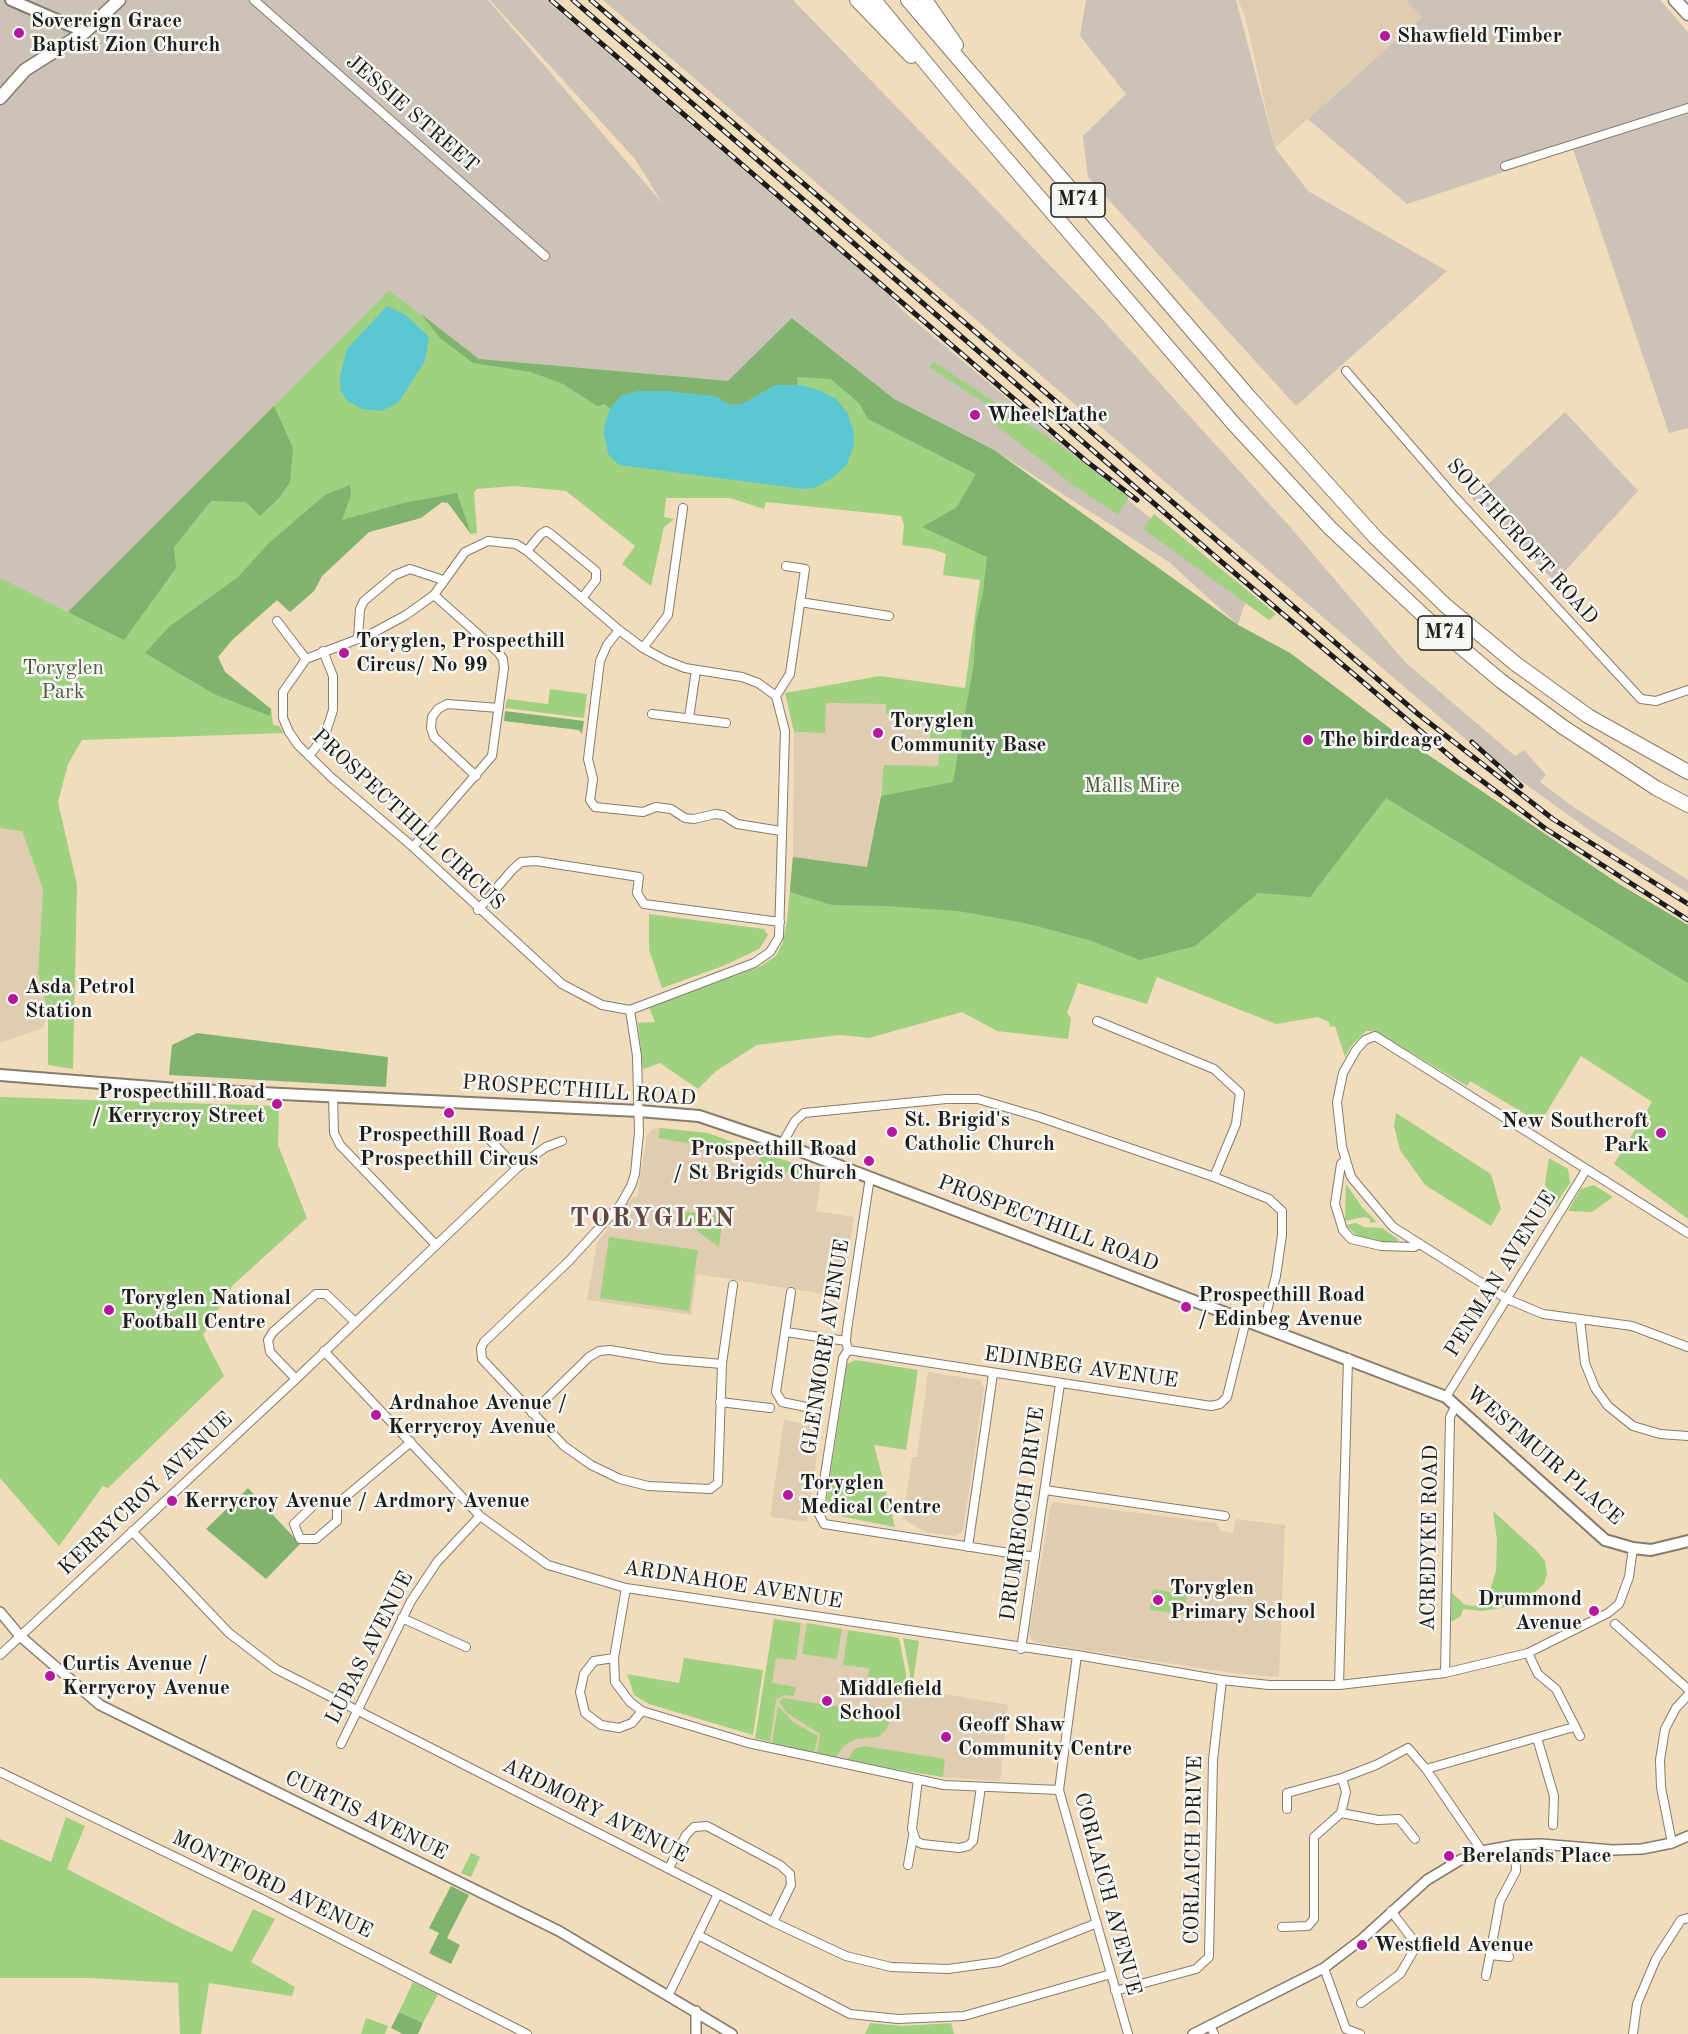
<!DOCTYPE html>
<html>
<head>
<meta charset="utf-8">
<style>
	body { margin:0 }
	canvas { display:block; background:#f1dcbc }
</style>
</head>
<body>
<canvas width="1688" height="2034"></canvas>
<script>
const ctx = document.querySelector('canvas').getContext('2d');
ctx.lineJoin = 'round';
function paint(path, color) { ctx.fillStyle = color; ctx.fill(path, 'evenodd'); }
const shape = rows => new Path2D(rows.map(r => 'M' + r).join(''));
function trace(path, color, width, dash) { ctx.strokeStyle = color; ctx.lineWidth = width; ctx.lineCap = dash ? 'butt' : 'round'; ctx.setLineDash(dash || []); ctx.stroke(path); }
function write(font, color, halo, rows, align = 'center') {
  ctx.font = font + ' "Old Standard TT",serif'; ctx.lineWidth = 5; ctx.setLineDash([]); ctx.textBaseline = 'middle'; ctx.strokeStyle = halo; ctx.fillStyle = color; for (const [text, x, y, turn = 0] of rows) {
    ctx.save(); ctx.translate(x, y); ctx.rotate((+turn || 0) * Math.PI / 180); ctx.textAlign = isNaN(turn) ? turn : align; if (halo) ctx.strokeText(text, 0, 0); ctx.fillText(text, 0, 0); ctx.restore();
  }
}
const built = shape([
	[1238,0,1441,0,1275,148,1245,16],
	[825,703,887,704,887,714,932,715,940,741,938,766,882,784,867,868,793,857,794,732,825,733],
	[0,828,22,830,43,889,38,973,48,1011,43,1028,0,1043],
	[660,1128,707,1133,822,1173,816,1211,854,1217,842,1297,697,1274,691,1315,587,1300,597,1243,633,1197,637,1197,647,1135,652,1129],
	[928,1372,980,1380,984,1388,963,1531,955,1536,928,1533,903,1519,912,1457,917,1457],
	[784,1420,821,1427,807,1522,770,1517],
	[1054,1502,1216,1523,1221,1531,1233,1533,1236,1519,1285,1525,1279,1677,1239,1674,1038,1643,1032,1640,1029,1634,1050,1507],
	[774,1619,899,1638,906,1674,905,1687,1008,1705,1000,1781,943,1777,846,1761,755,1738]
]);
const industrial = shape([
	[0,0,488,0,663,204,635,159,490,0,546,0,889,295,904,312,1139,509,1251,597,1243,608,1238,625,1169,562,994,450,894,399,793,318,728,382,479,359,389,290,68,612,21,590,0,579],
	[603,0,793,0,1100,317,1290,527,1405,662,1515,756,1524,750,1546,775,1540,782,1572,806,1688,880,1688,893,1599,837,1478,750],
	[1086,0,1236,0,1275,148,1308,191,1447,271,1296,406,1088,177,1083,136,1126,94,1080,36],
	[1406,0,1660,0,1688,32,1688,428,1669,433,1573,149,1407,204,1308,119,1422,17],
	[1565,412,1638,491,1555,582,1472,499]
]);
const green = shape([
	[389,290,479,359,728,381,792,318,894,399,994,450,1238,625,1290,653,1400,736,1619,884,1688,925,1688,1219,1614,1164,1652,1102,1581,1056,1538,1126,1525,1114,1470,1081,1467,1086,1375,1031,1366,1031,1351,1046,1345,1057,1335,1026,1330,1027,1329,1022,1318,1017,1276,1024,1157,977,1147,1004,1078,983,1067,1013,1071,1018,1068,1039,997,1031,962,1012,869,1038,840,1035,757,1045,716,1071,698,1089,660,1063,643,1069,638,1023,655,1022,649,1007,761,966,776,956,783,942,787,921,793,857,867,868,881,796,884,765,938,766,940,741,930,740,931,715,886,714,886,704,826,703,825,733,794,732,785,693,880,676,965,688,980,580,943,575,946,554,932,549,902,545,904,525,901,516,766,502,764,509,730,498,666,498,664,517,674,519,664,527,651,586,622,564,635,546,566,491,515,486,477,489,474,493,477,533,471,534,448,503,442,502,421,518,369,532,322,576,314,591,290,612,277,600,232,640,218,657,225,672,271,709,273,725,279,726,284,733,82,740,68,764,58,802,77,885,73,1069,48,1065,48,1011,38,973,43,889,22,831,0,828,0,578,68,612],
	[934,362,1058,444,1129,497,1118,515,1073,485,996,425,1003,415,929,367],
	[1154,514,1276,614,1269,620,1143,529],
	[550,689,587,694,584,718,505,708,507,699,548,704],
	[649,914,764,929,768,935,759,949,723,966,662,988,649,950],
	[0,1097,279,1106,278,1145,307,1218,233,1285,203,1335,224,1376,108,1488,103,1486,59,1546,0,1478],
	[1396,1113,1491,1174,1501,1209,1491,1226,1425,1185,1400,1150,1394,1126],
	[660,1128,707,1133,754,1149,753,1154,658,1138],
	[760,1152,822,1173,821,1178,764,1168,759,1160],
	[1549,1158,1568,1169,1570,1183,1556,1204,1545,1184],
	[1346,1184,1362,1207,1377,1222,1370,1223,1370,1219,1364,1217,1345,1221],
	[1594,1185,1613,1197,1592,1212,1568,1211,1581,1189],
	[679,1211,723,1216,719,1247,689,1225],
	[1356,1223,1364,1227,1382,1228,1399,1240,1391,1244,1360,1239,1346,1225],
	[609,1237,698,1250,689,1311,600,1298],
	[856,1360,918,1370,906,1450,874,1445,895,1527,834,1515,826,1504,847,1364],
	[1493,1511,1536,1550,1545,1561,1547,1574,1544,1584,1525,1601,1507,1607,1482,1611,1463,1609,1461,1616,1451,1622,1452,1593,1465,1605,1475,1606,1482,1602,1490,1590,1496,1571,1497,1540],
	[1153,1589,1187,1595,1184,1614,1150,1610],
	[774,1619,801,1623,796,1660,776,1658,772,1683,796,1687,794,1696,784,1695,776,1700,770,1742,755,1738],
	[807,1623,842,1629,837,1659,802,1654],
	[848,1630,899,1638,906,1674,905,1687,880,1685,881,1679,868,1677,869,1668,843,1665],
	[903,1638,919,1641,912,1688,909,1687,910,1674],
	[684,1658,763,1670,753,1735,649,1704,634,1695,627,1674,679,1683],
	[783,1698,891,1715,890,1721,885,1731,878,1737,856,1739,844,1746,835,1758,817,1753,820,1734,787,1713,779,1702],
	[778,1706,793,1722,818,1736,814,1753,772,1743],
	[865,1746,945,1759,943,1777,846,1761,856,1748],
	[66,1817,85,1826,67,1869,181,1928,232,1952,253,1909,275,1919,251,1962,295,1987,292,1996,209,1983,201,2034,180,2034,178,1983,88,1978,0,1978,0,1839,51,1862],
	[471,1853,480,1857,471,1877,461,1873],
	[413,1982,438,1994,423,2023,399,2012],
	[366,2018,388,2026,385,2034,361,2034],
	[870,2023,902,2026,951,2023,954,2034,865,2034]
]);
const forest = shape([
	[421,314,479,359,728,381,792,318,894,399,994,450,1238,625,1290,653,1400,736,1619,884,1688,925,1688,983,1386,798,1310,897,1258,893,1195,946,1140,960,1089,940,1025,923,958,911,887,906,832,905,790,892,793,857,867,867,881,796,953,782,974,663,976,622,983,593,987,557,922,527,957,507,976,474,868,419,859,403,831,379,797,377,798,385,776,385,742,404,729,405,717,397,704,395,663,391,621,396,610,409,605,404,597,406,563,384,531,372,473,363,440,338],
	[274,406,293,448,290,482,279,498,260,516,246,502,211,501,174,547,176,568,124,640,68,612],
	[350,485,351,495,342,520,404,503,457,493,471,534,448,503,442,502,421,518,369,532,322,576,314,591,290,612,277,600,232,640,218,657,225,672,271,709,270,716,214,694,145,653,170,626,237,578,270,542,325,495],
	[505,711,584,721,582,734,579,730,504,721],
	[197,1033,388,1057,386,1087,169,1075,172,1045],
	[248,1488,300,1544,266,1579,206,1529],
	[451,1886,469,1895,447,1938,460,1945,451,1964,429,1953,439,1933,429,1928],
	[399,2012,423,2023,418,2034,403,2034,391,2028]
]);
const water = shape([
	[387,306,406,315,429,337,425,361,398,403,381,411,362,409,348,401,341,392,340,376,347,349],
	[776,385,801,385,818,390,836,399,847,412,854,432,854,445,847,464,834,477,814,488,803,489,619,465,608,454,604,433,605,423,610,409,621,396,637,391,663,391,704,395,717,397,729,405,742,404]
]);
const minor = shape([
	[254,0,545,256],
	[1505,166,1688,108],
	[1346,371,1455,497,1641,699,1656,701,1688,690],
	[488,541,516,544,527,551,619,630,643,648,665,660,685,668,742,677,758,683,776,696,785,731,779,937,770,952,754,963,630,1010,602,1005,562,984,413,847,332,778,298,745,289,732,283,718,283,692,306,659,371,634,406,615,434,595,465,552,488,541],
	[527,551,541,534,546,531,551,534,596,571,596,580,583,597],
	[800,602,889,616],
	[277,621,306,659],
	[619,630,607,645,600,661,588,759,593,779,590,800,595,807,643,812,656,807,671,809,685,818,694,819,715,814,723,815,737,824,781,831],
	[358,638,360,609,364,601,395,575,410,569,443,580],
	[643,648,668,615,683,508],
	[776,696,790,674,805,569,786,566],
	[652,714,726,723],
	[689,718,696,670],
	[309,756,325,735,333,710,333,676,323,651],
	[476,776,434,737,431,728,432,717,438,709,447,704,499,708],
	[413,847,492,756,504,668,503,659,498,652,434,595],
	[478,910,512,870,521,862,536,861,639,877,637,893,644,904,780,922],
	[630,1010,637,1056,639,1132,635,1174,631,1186,621,1204,569,1261,484,1342,481,1348,482,1359,564,1446,591,1465,620,1479,648,1486,710,1489,718,1483,722,1364,733,1285],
	[1097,1021,1214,1069,1240,1093,1236,1124,1214,1177],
	[333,1096,334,1133,340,1145,435,1244],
	[489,1139,517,1168],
	[782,1144,795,1121,804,1113,946,1099,978,1099,1039,1117,1214,1177,1269,1199,1282,1211,1282,1235,1276,1276,1263,1326],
	[1346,1159,1341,1164,1335,1204,1343,1230,1351,1239,1381,1246,1414,1247,1420,1244],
	[1688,1233,1375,1036,1365,1040,1356,1050,1343,1073,1337,1102,1342,1147,1351,1177,1393,1227,1507,1299,1543,1314,1632,1326,1688,1347],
	[791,1292,776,1392,782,1402,806,1407],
	[1580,1320,1585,1363,1595,1388,1608,1406,1633,1426,1660,1434,1688,1436],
	[786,1332,846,1341],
	[848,1350,1211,1406,1220,1404,1227,1397,1246,1320],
	[848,1350,843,1358,819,1514,824,1524,1035,1557],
	[848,1350,846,1341,847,1330,870,1177],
	[324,1351,480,1516,548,1565,626,1588,1077,1655,1222,1680,1269,1685,1339,1685,1445,1673,1528,1653,1608,1613,1619,1604,1629,1577,1633,1548],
	[296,1379,270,1352,268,1340,273,1332,316,1294,326,1294,354,1321],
	[1446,1397,1586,1170],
	[720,1402,770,1408],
	[532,1413,589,1357,599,1351,610,1350,663,1359,722,1364],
	[1045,1490,1225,1516],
	[337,1504,319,1500,294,1524,300,1539,316,1539,337,1521,337,1504,411,1442],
	[132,1531,229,1633,276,1669,773,1922,846,1956,891,1967,948,1969,999,1962,1097,1923],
	[968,1547,993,1374],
	[626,1588,614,1658,615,1682,630,1702,642,1711,748,1743,944,1785,1059,1790],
	[402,1618,466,1647],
	[1615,1624,1688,1689],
	[1021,1649,1060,1384],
	[1528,1653,1538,1674,1556,1689,1580,1736],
	[0,1655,296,1379,517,1168,546,1147,562,1141],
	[1077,1655,1059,1790,1128,2034],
	[614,1658,594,1661,584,1674,580,1692,585,1713,601,1725,619,1728,632,1723,642,1711],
	[1445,1673,1450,1417,1456,1405],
	[1339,1685,1348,1358],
	[1537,1738,1554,1796,1553,1825],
	[341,1744,411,1601,437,1562,480,1516],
	[1426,1769,1574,1727],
	[0,1772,264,1900,527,2034],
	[918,1779,912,1829,916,1841,922,1844,959,1848,968,1846,973,1841,981,1787],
	[1287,1809,1287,1793,1342,1778],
	[1341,1813,1378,1820,1399,1819,1415,1839],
	[1672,1843,1661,1787,1660,1760,1665,1729,1676,1708,1688,1695],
	[908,1865,913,1836],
	[669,1868,686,1835,694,1827,707,1826,780,1865,790,1874,791,1885,773,1922],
	[1282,1927,1308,1926,1314,1919,1314,1837,1341,1813,1346,1792,1342,1778,1376,1765,1408,1748,1426,1769,1482,1851],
	[698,1935,850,2014,898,2019,964,2016,1111,1974],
	[1490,1955,1509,1957],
	[1324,1968,1346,2029,1360,2034],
	[1486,1976,1500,1901,1516,1871,1515,1845],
	[1115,1991,1196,1969,1209,1957,1213,1760,1222,1680],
	[669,1994,718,1894],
	[1361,2003,1400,1974,1417,1945,1391,1911],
	[1210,2025,1214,2034],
	[1633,2034,1637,2004,1656,1959,1681,1920,1688,1918]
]);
const tertiary = shape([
	[0,1612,20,1636,100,1705,559,1931,732,2034],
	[696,2011,696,2034],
	[1193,2034,1324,1968,1362,1939,1427,1880,1460,1860,1482,1851,1515,1845,1541,1844,1613,1850,1642,1849,1672,1843,1688,1836]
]);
const secondary = shape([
	[11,0,85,32],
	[0,1075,177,1089,639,1111,699,1116,782,1144,1446,1397,1605,1540,1633,1548,1651,1550,1688,1541]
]);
const primary = shape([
	[1675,0,1688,14],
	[0,98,25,70,85,32,119,0]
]);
const motorway = shape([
	[857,0,911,56],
	[874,0,977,125,1233,423,1330,528,1425,617,1501,681,1563,727,1656,788,1688,805],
	[908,0,1250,398,1375,537,1446,606,1516,664,1588,716,1688,772],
	[925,0,956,45]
]);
const rail = shape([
	[551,0,1086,461,1137,500],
	[573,0,1217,558,1457,762,1546,829,1688,920],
	[591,0,1418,714,1553,819,1688,904],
	[1472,742,1521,786]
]);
const markers = [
	[19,33,6,"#b5179e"],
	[1385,36,6,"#b5179e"],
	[975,415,6,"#b5179e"],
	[344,653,6,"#b5179e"],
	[878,733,6,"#b5179e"],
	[1308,740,6,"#b5179e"],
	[13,999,6,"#b5179e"],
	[277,1104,6,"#b5179e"],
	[449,1113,6,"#b5179e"],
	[892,1132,6,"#b5179e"],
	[1661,1133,6,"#b5179e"],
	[869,1161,6,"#b5179e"],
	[1186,1307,6,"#b5179e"],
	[109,1310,6,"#b5179e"],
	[376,1415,6,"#b5179e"],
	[788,1495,6,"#b5179e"],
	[172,1501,6,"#b5179e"],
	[1158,1600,6,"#b5179e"],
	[1594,1611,6,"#b5179e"],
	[50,1676,6,"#b5179e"],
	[827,1701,6,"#b5179e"],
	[946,1737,6,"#b5179e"],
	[1449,1856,6,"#b5179e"],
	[1362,1945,6,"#b5179e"]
];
const shields = [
	[1078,200,54],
	[1445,633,54]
];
const shieldNames = [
	["M74",1078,200],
	["M74",1445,633]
];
const poiNames = [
	["Sovereign Grace",31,21],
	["Baptist Zion Church",31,45],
	["Shawfield Timber",1397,36],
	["Wheel Lathe",987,415],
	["Toryglen, Prospecthill",356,641],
	["Circus/ No 99",356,665],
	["Toryglen",890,721],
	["Community Base",890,745],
	["The birdcage",1320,740],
	["Asda Petrol",25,987],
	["Station",25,1011],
	["Prospecthill Road",265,1092,"right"],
	["/ Kerrycroy Street",265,1116,"right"],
	["St. Brigid's",904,1120],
	["Catholic Church",904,1144],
	["New Southcroft",1649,1121,"right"],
	["Park",1649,1145,"right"],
	["Prospecthill Road /",449,1135,"center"],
	["Prospecthill Circus",449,1159,"center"],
	["Prospecthill Road",857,1149,"right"],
	["/ St Brigids Church",857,1173,"right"],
	["Prospecthill Road",1198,1295],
	["/ Edinbeg Avenue",1198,1319],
	["Toryglen National",121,1298],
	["Football Centre",121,1322],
	["Ardnahoe Avenue /",388,1403],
	["Kerrycroy Avenue",388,1427],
	["Toryglen",800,1483],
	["Medical Centre",800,1507],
	["Kerrycroy Avenue / Ardmory Avenue",184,1501],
	["Toryglen",1170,1588],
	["Primary School",1170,1612],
	["Drummond",1582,1599,"right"],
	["Avenue",1582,1623,"right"],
	["Curtis Avenue /",62,1664],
	["Kerrycroy Avenue",62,1688],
	["Middlefield",839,1689],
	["School",839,1713],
	["Geoff Shaw",958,1725],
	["Community Centre",958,1749],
	["Berelands Place",1461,1856],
	["Westfield Avenue",1374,1945]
];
const streetNames = [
	["JESSIE STREET",412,114,41],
	["SOUTHCROFT ROAD",1522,542,48],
	["PROSPECTHILL CIRCUS",408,820,43],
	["PROSPECTHILL ROAD",579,1091,4],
	["PROSPECTHILL ROAD",1048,1224,21],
	["PENMAN AVENUE",1501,1274,-58],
	["GLENMORE AVENUE",826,1347,-81],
	["EDINBEG AVENUE",1081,1368,8],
	["WESTMUIR PLACE",1544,1456,41],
	["KERRYCROY AVENUE",146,1494,-43],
	["DRUMREOCH DRIVE",1023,1514,-82],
	["ACREDYKE ROAD",1430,1538,-89],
	["ARDNAHOE AVENUE",733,1585,9],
	["LUBAS AVENUE",370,1648,-63],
	["ARDMORY AVENUE",595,1811,27],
	["CURTIS AVENUE",366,1816,26],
	["CORLAICH DRIVE",1194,1850,-89],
	["MONTFORD AVENUE",272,1885,26],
	["CORLAICH AVENUE",1107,1894,75]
];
const parkNames = [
	["Toryglen",63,668],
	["Park",63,692],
	["Malls Mire",1132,786]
];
const districtNames = [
	["TORYGLEN",653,1219]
];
paint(built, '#e0ccb1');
paint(industrial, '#ccc2b8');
paint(green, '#9fd181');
paint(forest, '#7fb36f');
paint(water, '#5bc7d3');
trace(minor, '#867c6c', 10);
trace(tertiary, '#867c6c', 12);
trace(secondary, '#867c6c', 14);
trace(primary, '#867c6c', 15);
trace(motorway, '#867c6c', 16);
trace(minor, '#fff', 8);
trace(tertiary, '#fff', 9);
trace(secondary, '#fff', 10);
trace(primary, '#fff', 12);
trace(motorway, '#fff', 14);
trace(rail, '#1c1c1c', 5);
trace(rail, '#f6f6f2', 3, [9]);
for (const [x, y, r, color] of markers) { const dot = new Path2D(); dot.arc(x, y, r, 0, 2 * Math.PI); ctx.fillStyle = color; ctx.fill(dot); trace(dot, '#f6f6f2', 2); }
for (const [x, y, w] of shields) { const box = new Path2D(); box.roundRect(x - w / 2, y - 17, w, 34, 4.5); ctx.fillStyle = '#f6f6f2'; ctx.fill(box); trace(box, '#1c1c1c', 1.5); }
write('bold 20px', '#1c1c1c', null, shieldNames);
write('bold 21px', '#1c1c1c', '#f6f6f2', poiNames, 'left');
write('21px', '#1c1c1c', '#f6f6f2', streetNames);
write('21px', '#4a5b3f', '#f6f6f2', parkNames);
ctx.letterSpacing = '1.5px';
write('bold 27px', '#61473f', '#f6f6f2', districtNames);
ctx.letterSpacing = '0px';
</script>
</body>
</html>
